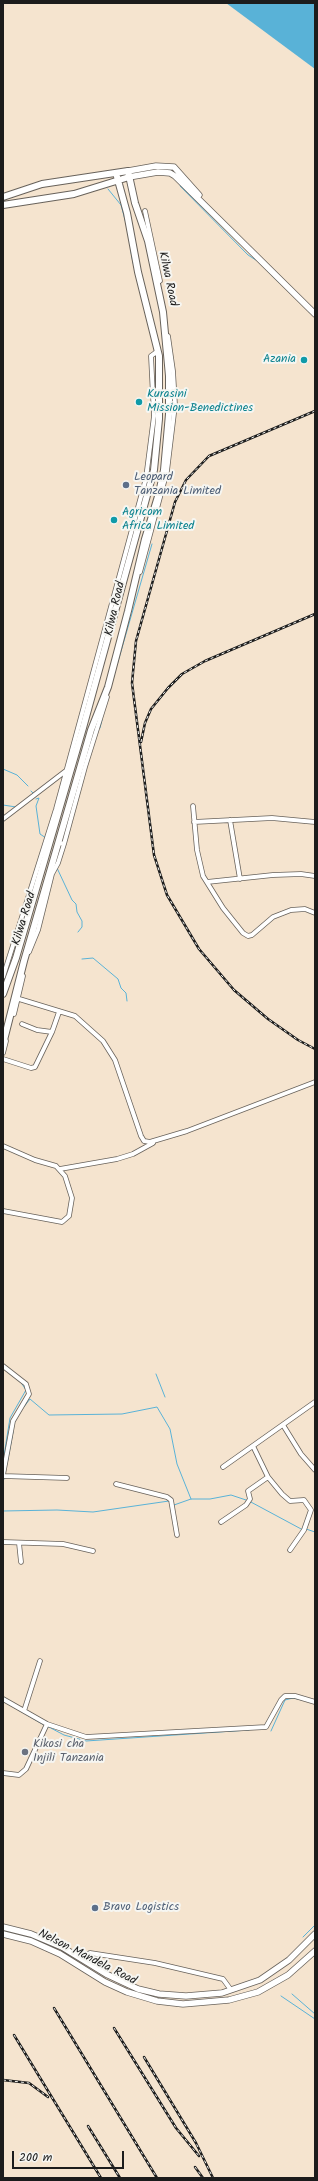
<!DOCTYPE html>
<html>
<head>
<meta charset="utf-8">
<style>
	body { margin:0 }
	#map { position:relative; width:318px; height:2181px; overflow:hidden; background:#f5e4cf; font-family:Kalam,sans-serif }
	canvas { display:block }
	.frame { position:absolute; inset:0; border:4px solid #1c1c1c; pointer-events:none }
	.scale { position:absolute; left:12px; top:2151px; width:112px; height:18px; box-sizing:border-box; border:2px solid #1c1c1c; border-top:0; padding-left:5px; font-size:12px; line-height:14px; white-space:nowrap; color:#1c1c1c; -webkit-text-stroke:3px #f6f6f2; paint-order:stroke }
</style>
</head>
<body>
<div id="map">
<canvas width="318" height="2181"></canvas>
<div class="frame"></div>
<div class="scale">200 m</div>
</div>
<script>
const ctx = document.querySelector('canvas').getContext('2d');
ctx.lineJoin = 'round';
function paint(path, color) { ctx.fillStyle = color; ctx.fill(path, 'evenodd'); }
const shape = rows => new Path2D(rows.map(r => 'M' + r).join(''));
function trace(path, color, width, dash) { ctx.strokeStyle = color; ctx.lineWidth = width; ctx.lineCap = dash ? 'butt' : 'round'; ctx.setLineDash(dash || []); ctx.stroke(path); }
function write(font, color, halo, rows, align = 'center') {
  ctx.font = font + ' Kalam,sans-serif'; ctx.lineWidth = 4; ctx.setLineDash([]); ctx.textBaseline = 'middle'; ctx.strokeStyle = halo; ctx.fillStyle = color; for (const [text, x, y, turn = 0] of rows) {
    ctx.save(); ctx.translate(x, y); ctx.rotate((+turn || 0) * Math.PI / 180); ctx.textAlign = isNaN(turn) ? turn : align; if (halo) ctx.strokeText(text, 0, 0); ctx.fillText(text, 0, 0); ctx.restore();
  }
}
const water = shape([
	[226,3,315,3,315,69]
]);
const stream = shape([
	[180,186,248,255,259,262],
	[108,189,121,205,127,227],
	[131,252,133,263],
	[272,276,280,283],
	[117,665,152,544],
	[100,728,102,720],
	[3,769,17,775,28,786],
	[31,791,34,794],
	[36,799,39,798,36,806,40,834,46,838],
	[3,805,16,807],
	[57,868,72,900,76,904,77,912,82,921,82,927,78,932],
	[82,959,93,958,118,979,121,988,126,993,127,1001],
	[156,1374,165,1397],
	[23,1408,30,1399,49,1415,122,1414,157,1407,170,1429,177,1464,191,1499],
	[3,1462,10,1418,26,1390,20,1381],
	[7,1464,13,1432],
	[3,1482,4,1479],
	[249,1501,303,1530],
	[174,1505,191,1499,210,1499,231,1495,246,1500],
	[3,1511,57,1510,93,1512,169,1501],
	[306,1529,315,1532],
	[3,1701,44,1725],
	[47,1726,64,1735,86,1741,249,1730],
	[271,1731,285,1700,293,1698,302,1700],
	[303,1937,315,1925],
	[292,1994,315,2014],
	[281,1996,315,2019]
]);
const minor = shape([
	[145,211,160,281],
	[140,572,167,471,175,405,173,371,168,336],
	[193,806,197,850,203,876,223,908,243,933,248,936,252,935,273,917,291,910,305,909,315,913],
	[3,819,67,770],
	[230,820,240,879],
	[194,822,272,818,315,822],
	[59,843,64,844,85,767,107,697],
	[207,882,273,875,301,874,315,876],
	[29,952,38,930,52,874,58,863,64,844],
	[3,977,56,809,146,478,154,416,151,356,158,351],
	[16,998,75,1016,103,1041,115,1060,141,1136,144,1141,150,1142,187,1131,315,1082],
	[14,1014,23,976],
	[22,1024,37,1030,52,1032],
	[3,1053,6,1041],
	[3,1059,31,1068,35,1067,52,1032,59,1012],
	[3,1146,35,1160,56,1166,65,1176,72,1198,69,1216,62,1222,3,1211],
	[60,1169,117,1159,133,1154,153,1143],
	[3,1366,26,1384,29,1394,13,1421,3,1475],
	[283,1425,301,1454,315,1470],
	[253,1446,268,1477,282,1494,290,1501,304,1500,311,1510,304,1530,290,1550],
	[223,1467,315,1402],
	[3,1476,67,1478],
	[116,1484,167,1497,171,1500,177,1535],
	[221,1522,246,1505,250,1499,248,1491,268,1477],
	[3,1542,63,1544,93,1551],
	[19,1543,21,1562],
	[3,1699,47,1724,86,1737,266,1727,281,1700,285,1696,295,1696,315,1702],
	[24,1711,40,1661],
	[3,1773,19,1775,26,1769,47,1724],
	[81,1958,90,1953,155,1963,223,1979,231,1990]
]);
const major = shape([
	[128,171,156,166,174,167,199,195],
	[129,177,158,172,170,173,175,176,315,314],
	[3,1927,31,1934,62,1947,106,1974,138,1989,159,1994,186,1996,222,1993,260,1980,289,1960,315,1934],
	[3,1934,31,1941,60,1954,105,1982,127,1992,157,2001,183,2004,229,2000,258,1992,288,1975,315,1951]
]);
const highway = shape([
	[3,197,42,184,128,171,135,203,148,241,163,312,169,376,169,414,164,470,159,493,145,539,128,611,108,687,91,730,24,961,3,1044],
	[3,205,74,194,129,177],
	[3,994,16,958,83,728,154,470,159,419,159,356,138,272,127,213,116,173]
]);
const rail = shape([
	[315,411,209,456,186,480,175,502,136,641,132,683,154,855,167,895,199,949,234,990,268,1019,298,1040,315,1049],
	[141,742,145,723,151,709,168,688,182,674,205,661,315,614],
	[54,2008,157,2178],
	[114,2028,176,2128,199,2156],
	[14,2035,101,2178],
	[144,2057,196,2143,213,2178],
	[3,2080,29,2083,48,2097],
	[88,2126,120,2178],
	[195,2167,203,2178]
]);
const markers = [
	[304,360,4,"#0f9aa8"],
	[139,402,4,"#0f9aa8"],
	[126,485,4,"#5c6f8a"],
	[114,520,4,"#0f9aa8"],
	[25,1752,4,"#6b7280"],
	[95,1908,4,"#5c6f8a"]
];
const streetNames = [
	["Kilwa Road",167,279,78],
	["Kilwa Road",116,609,-77],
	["Kilwa Road",25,919,-73],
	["Nelson Mandela Road",87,1958,27]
];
const cultureNames = [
	["Azania",296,360,"right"],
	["Kurasini",147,395],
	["Mission-Benedictines",147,409],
	["Agricom",122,513],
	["Africa Limited",122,527]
];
const serviceNames = [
	["Leopard",134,478],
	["Tanzania Limited",134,492],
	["Bravo Logistics",103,1908]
];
const worshipNames = [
	["Kikosi cha",33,1745],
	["Injili Tanzania",33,1759]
];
paint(water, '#59b2d7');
trace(stream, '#59b2d7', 1);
trace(minor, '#68625b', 5.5);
trace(major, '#68625b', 7);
trace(highway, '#68625b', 8);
trace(minor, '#fff', 4);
trace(major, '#fff', 5.5);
trace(highway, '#fff', 6);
trace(rail, '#1c1c1c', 2.5);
trace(rail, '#f6f6f2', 1, [3]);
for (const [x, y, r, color] of markers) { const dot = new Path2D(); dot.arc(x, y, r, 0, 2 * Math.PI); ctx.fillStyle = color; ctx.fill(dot); trace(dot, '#f6f6f2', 1.5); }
write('12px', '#1c1c1c', '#f6f6f2', streetNames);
write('12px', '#0d838f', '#f6f6f2', cultureNames, 'left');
write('12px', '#4e5e75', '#f6f6f2', serviceNames, 'left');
write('12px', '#5b616d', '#f6f6f2', worshipNames, 'left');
</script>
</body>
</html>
